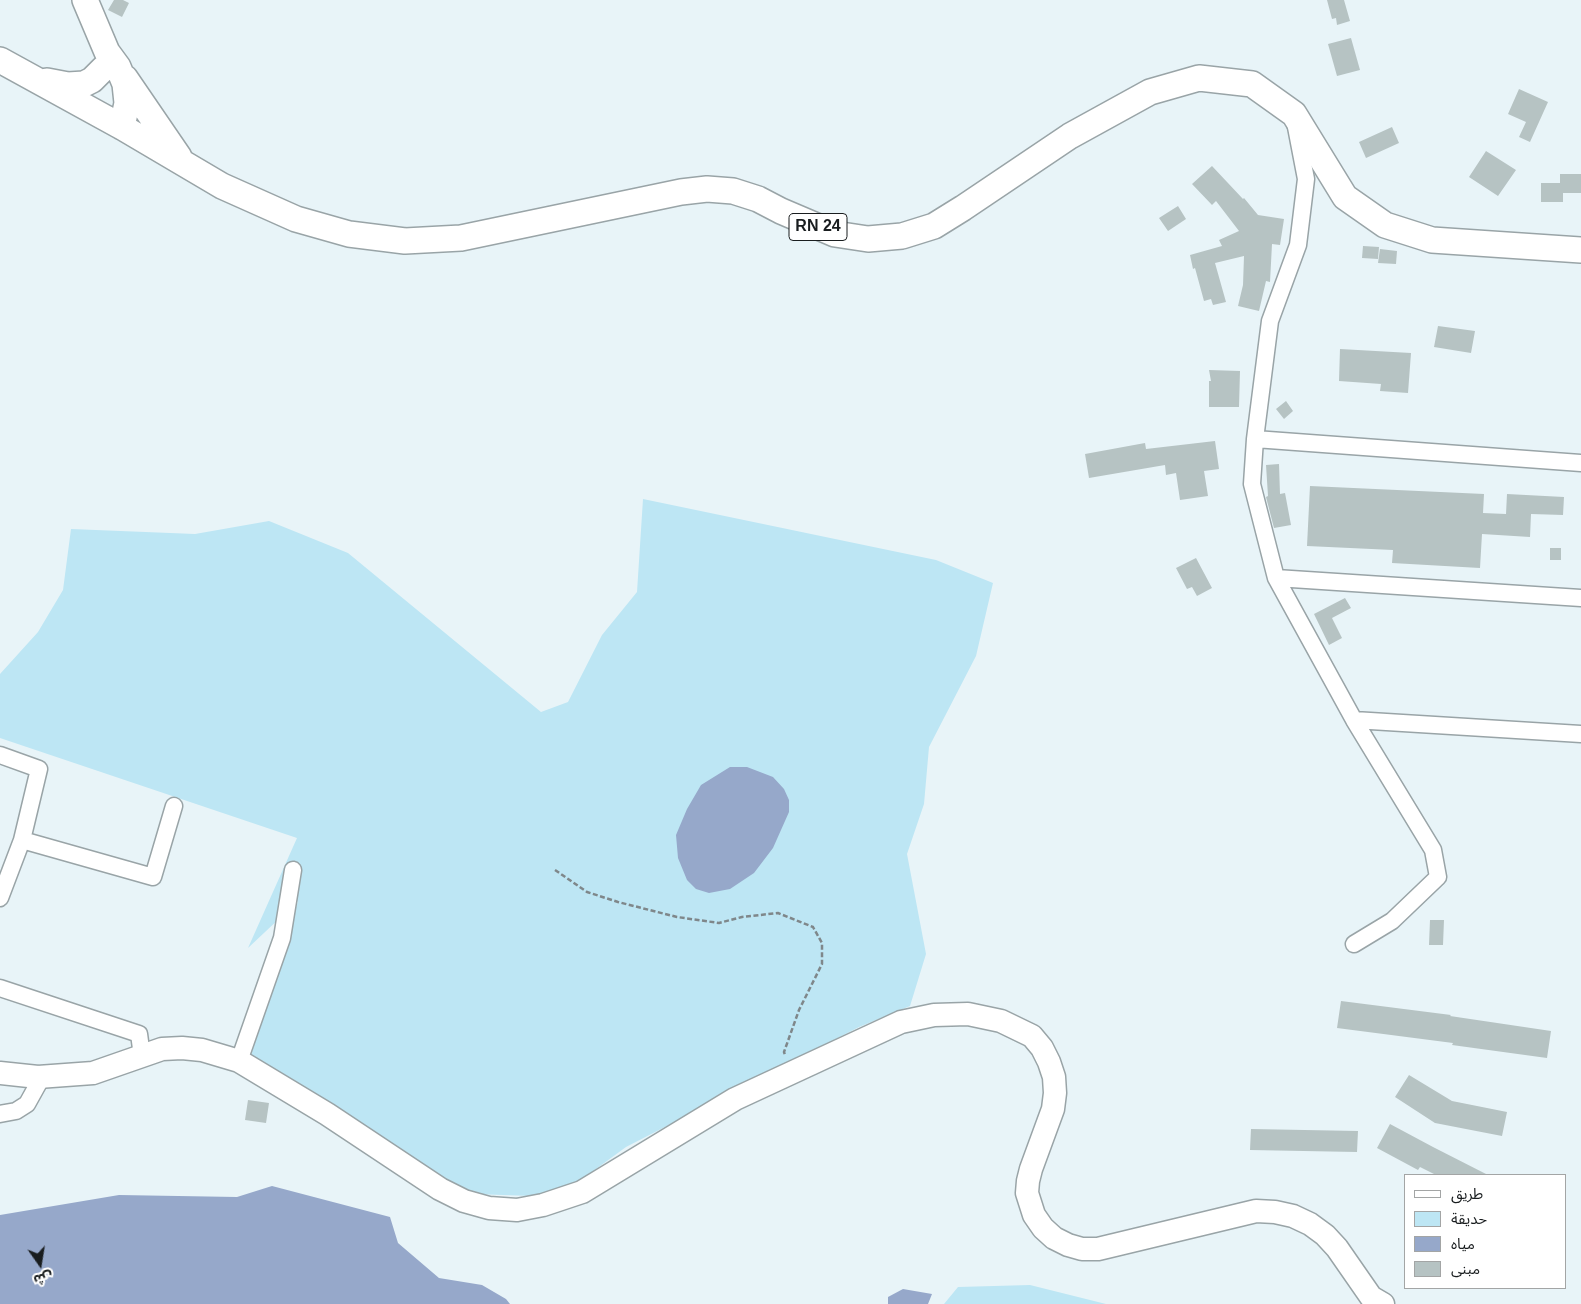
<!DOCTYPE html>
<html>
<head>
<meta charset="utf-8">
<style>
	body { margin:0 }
	#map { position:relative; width:1581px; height:1304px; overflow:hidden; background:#e8f4f8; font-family:Helvetica,"Noto Sans Arabic",sans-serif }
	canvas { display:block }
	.legend { position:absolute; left:1404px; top:1174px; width:162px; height:115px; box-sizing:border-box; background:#fff; border:1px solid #a3a5a5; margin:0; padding:6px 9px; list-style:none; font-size:15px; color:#191d1f }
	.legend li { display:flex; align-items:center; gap:10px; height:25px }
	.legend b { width:25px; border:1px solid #a3a5a5 }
	.north { position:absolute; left:15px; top:1239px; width:50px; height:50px; -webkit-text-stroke:4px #fff; paint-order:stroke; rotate:167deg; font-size:14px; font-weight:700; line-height:20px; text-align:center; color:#191d1f }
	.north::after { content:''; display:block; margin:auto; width:18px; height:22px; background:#191d1f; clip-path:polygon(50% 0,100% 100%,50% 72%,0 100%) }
</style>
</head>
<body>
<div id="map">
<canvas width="1581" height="1304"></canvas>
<ul class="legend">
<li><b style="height:6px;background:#fff"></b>طريق</li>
<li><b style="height:14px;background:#bde6f4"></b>حديقة</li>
<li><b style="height:14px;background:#96a8ca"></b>مياه</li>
<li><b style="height:14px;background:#b6c3c3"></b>مبنى</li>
</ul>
<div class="north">ش</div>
</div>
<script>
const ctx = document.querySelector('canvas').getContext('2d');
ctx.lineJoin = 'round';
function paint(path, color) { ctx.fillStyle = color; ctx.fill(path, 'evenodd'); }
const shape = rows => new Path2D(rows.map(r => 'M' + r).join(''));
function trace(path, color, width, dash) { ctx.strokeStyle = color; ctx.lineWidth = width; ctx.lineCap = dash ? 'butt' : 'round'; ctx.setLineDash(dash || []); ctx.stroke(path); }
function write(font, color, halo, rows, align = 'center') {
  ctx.font = font + ' Helvetica,sans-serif'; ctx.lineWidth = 4; ctx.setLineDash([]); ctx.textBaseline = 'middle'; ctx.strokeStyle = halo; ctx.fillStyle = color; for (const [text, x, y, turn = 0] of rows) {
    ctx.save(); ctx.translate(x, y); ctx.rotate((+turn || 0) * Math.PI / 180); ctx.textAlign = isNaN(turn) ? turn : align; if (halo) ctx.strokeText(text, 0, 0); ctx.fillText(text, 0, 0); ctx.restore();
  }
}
const green = shape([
	[643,499,936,560,993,583,976,656,929,747,924,804,907,854,926,954,910,1006,859,1027,626,1147,585,1177,562,1188,533,1196,473,1194,422,1168,251,1055,298,901,248,948,297,838,0,738,0,674,38,632,63,590,71,529,195,534,269,521,348,553,541,712,568,702,602,635,637,592],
	[1030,1285,1106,1304,944,1304,958,1287]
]);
const water = shape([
	[730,767,747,767,773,777,784,789,789,800,789,812,773,848,754,873,730,889,709,893,696,889,687,880,678,858,676,835,687,809,701,785],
	[272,1186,390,1217,398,1243,439,1278,482,1285,506,1299,510,1304,0,1304,0,1215,119,1195,237,1197],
	[903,1289,932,1294,928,1304,888,1304,888,1297]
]);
const building = shape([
	[114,0,123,0,129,3,122,17,108,10],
	[1327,0,1344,0,1350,21,1337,25,1336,18,1332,19],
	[1351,38,1360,70,1337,76,1328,44],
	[1519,89,1548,102,1530,142,1519,137,1526,122,1508,114],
	[1392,127,1399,143,1366,158,1359,142],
	[1486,151,1516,170,1498,196,1469,177],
	[1212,166,1243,199,1244,198,1258,215,1284,219,1280,245,1272,244,1270,282,1266,281,1259,311,1238,306,1243,285,1244,256,1215,263,1226,302,1213,305,1211,299,1204,301,1195,268,1193,269,1190,255,1222,246,1219,240,1239,231,1216,201,1212,205,1192,184],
	[1560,174,1581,174,1581,193,1563,193,1563,202,1541,202,1541,183,1560,183],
	[1178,206,1186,219,1168,231,1159,218],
	[1363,246,1379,247,1378,259,1362,258],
	[1380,249,1397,251,1396,264,1378,263],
	[1438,326,1475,331,1471,353,1434,347],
	[1340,349,1411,353,1408,393,1380,391,1381,384,1339,381],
	[1209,370,1240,371,1239,407,1209,407,1209,381,1211,381],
	[1286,401,1293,411,1284,419,1276,409],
	[1215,441,1219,469,1204,471,1208,496,1180,500,1176,473,1166,475,1165,465,1089,478,1085,454,1145,443,1146,449],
	[1279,464,1280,494,1285,493,1291,525,1274,528,1266,497,1268,496,1266,465],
	[1310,486,1484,494,1483,513,1506,514,1507,494,1564,497,1563,515,1531,514,1530,537,1482,534,1480,568,1392,563,1393,550,1307,546],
	[1550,548,1561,548,1561,560,1550,560],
	[1196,558,1212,588,1197,596,1192,587,1187,589,1176,568],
	[1345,598,1351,608,1332,618,1342,638,1329,645,1314,614],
	[1430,920,1444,920,1443,945,1429,945],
	[1341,1001,1451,1015,1450,1016,1551,1031,1547,1058,1452,1045,1453,1043,1337,1028],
	[1409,1075,1452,1101,1507,1112,1502,1136,1435,1123,1395,1097],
	[248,1100,269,1103,266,1123,245,1120],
	[1390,1124,1433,1147,1488,1175,1436,1175,1420,1167,1418,1170,1377,1148],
	[1251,1129,1358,1131,1357,1152,1250,1150]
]);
const path = shape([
	[555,870,587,892,618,902,677,917,719,923,742,917,778,913,813,927,822,943,822,964,799,1010,784,1052,785,1055]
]);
const street = shape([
	[1296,127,1306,179,1298,245,1270,321,1255,439,1252,484,1276,578,1354,720,1433,850,1438,877,1392,921,1354,944],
	[1255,439,1581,463],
	[1276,578,1581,598],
	[1354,720,1581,734],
	[0,755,39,769,22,840,0,898],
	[22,840,153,877,174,806],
	[0,988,139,1034,142,1056],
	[239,1061,282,938,293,870],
	[0,1114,16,1111,27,1104,42,1077]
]);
const secondary = shape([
	[0,1073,38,1077,93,1073,162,1049,182,1048,202,1050,239,1061,327,1114,440,1189,464,1201,489,1208,517,1210,543,1205,582,1192,735,1099,901,1022,934,1015,968,1014,1001,1021,1032,1036,1042,1048,1049,1062,1054,1077,1055,1093,1053,1109,1031,1169,1028,1181,1027,1193,1034,1215,1043,1228,1054,1238,1068,1245,1082,1249,1098,1249,1256,1211,1275,1212,1293,1216,1310,1224,1325,1235,1337,1248,1371,1297,1383,1304]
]);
const primary = shape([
	[85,0,107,52,118,67,125,84,127,103,122,127],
	[0,60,122,127,222,186,296,219,349,234,405,241,461,238,681,192,707,189,733,191,758,199,781,211,835,234,868,239,902,236,934,226,963,208,1070,136,1150,92,1199,78,1252,84,1294,114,1345,197,1385,225,1432,240,1581,250],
	[125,78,179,157],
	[47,81,68,85,84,84,92,80,103,69]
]);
const shields = [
	[818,227,58]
];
const shieldNames = [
	["RN 24",818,227]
];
paint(green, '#bde6f4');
paint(water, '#96a8ca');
paint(building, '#b6c3c3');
trace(street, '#99a4a7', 19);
trace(secondary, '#99a4a7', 25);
trace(primary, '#99a4a7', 28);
trace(path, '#7f878a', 2.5, [5, 2.5]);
trace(street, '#fff', 16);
trace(secondary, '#fff', 22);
trace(primary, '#fff', 25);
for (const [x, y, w] of shields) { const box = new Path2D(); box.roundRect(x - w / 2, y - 13.5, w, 27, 4); ctx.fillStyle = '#fff'; ctx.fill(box); trace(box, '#191d1f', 1); }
write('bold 16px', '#191d1f', null, shieldNames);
</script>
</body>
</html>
